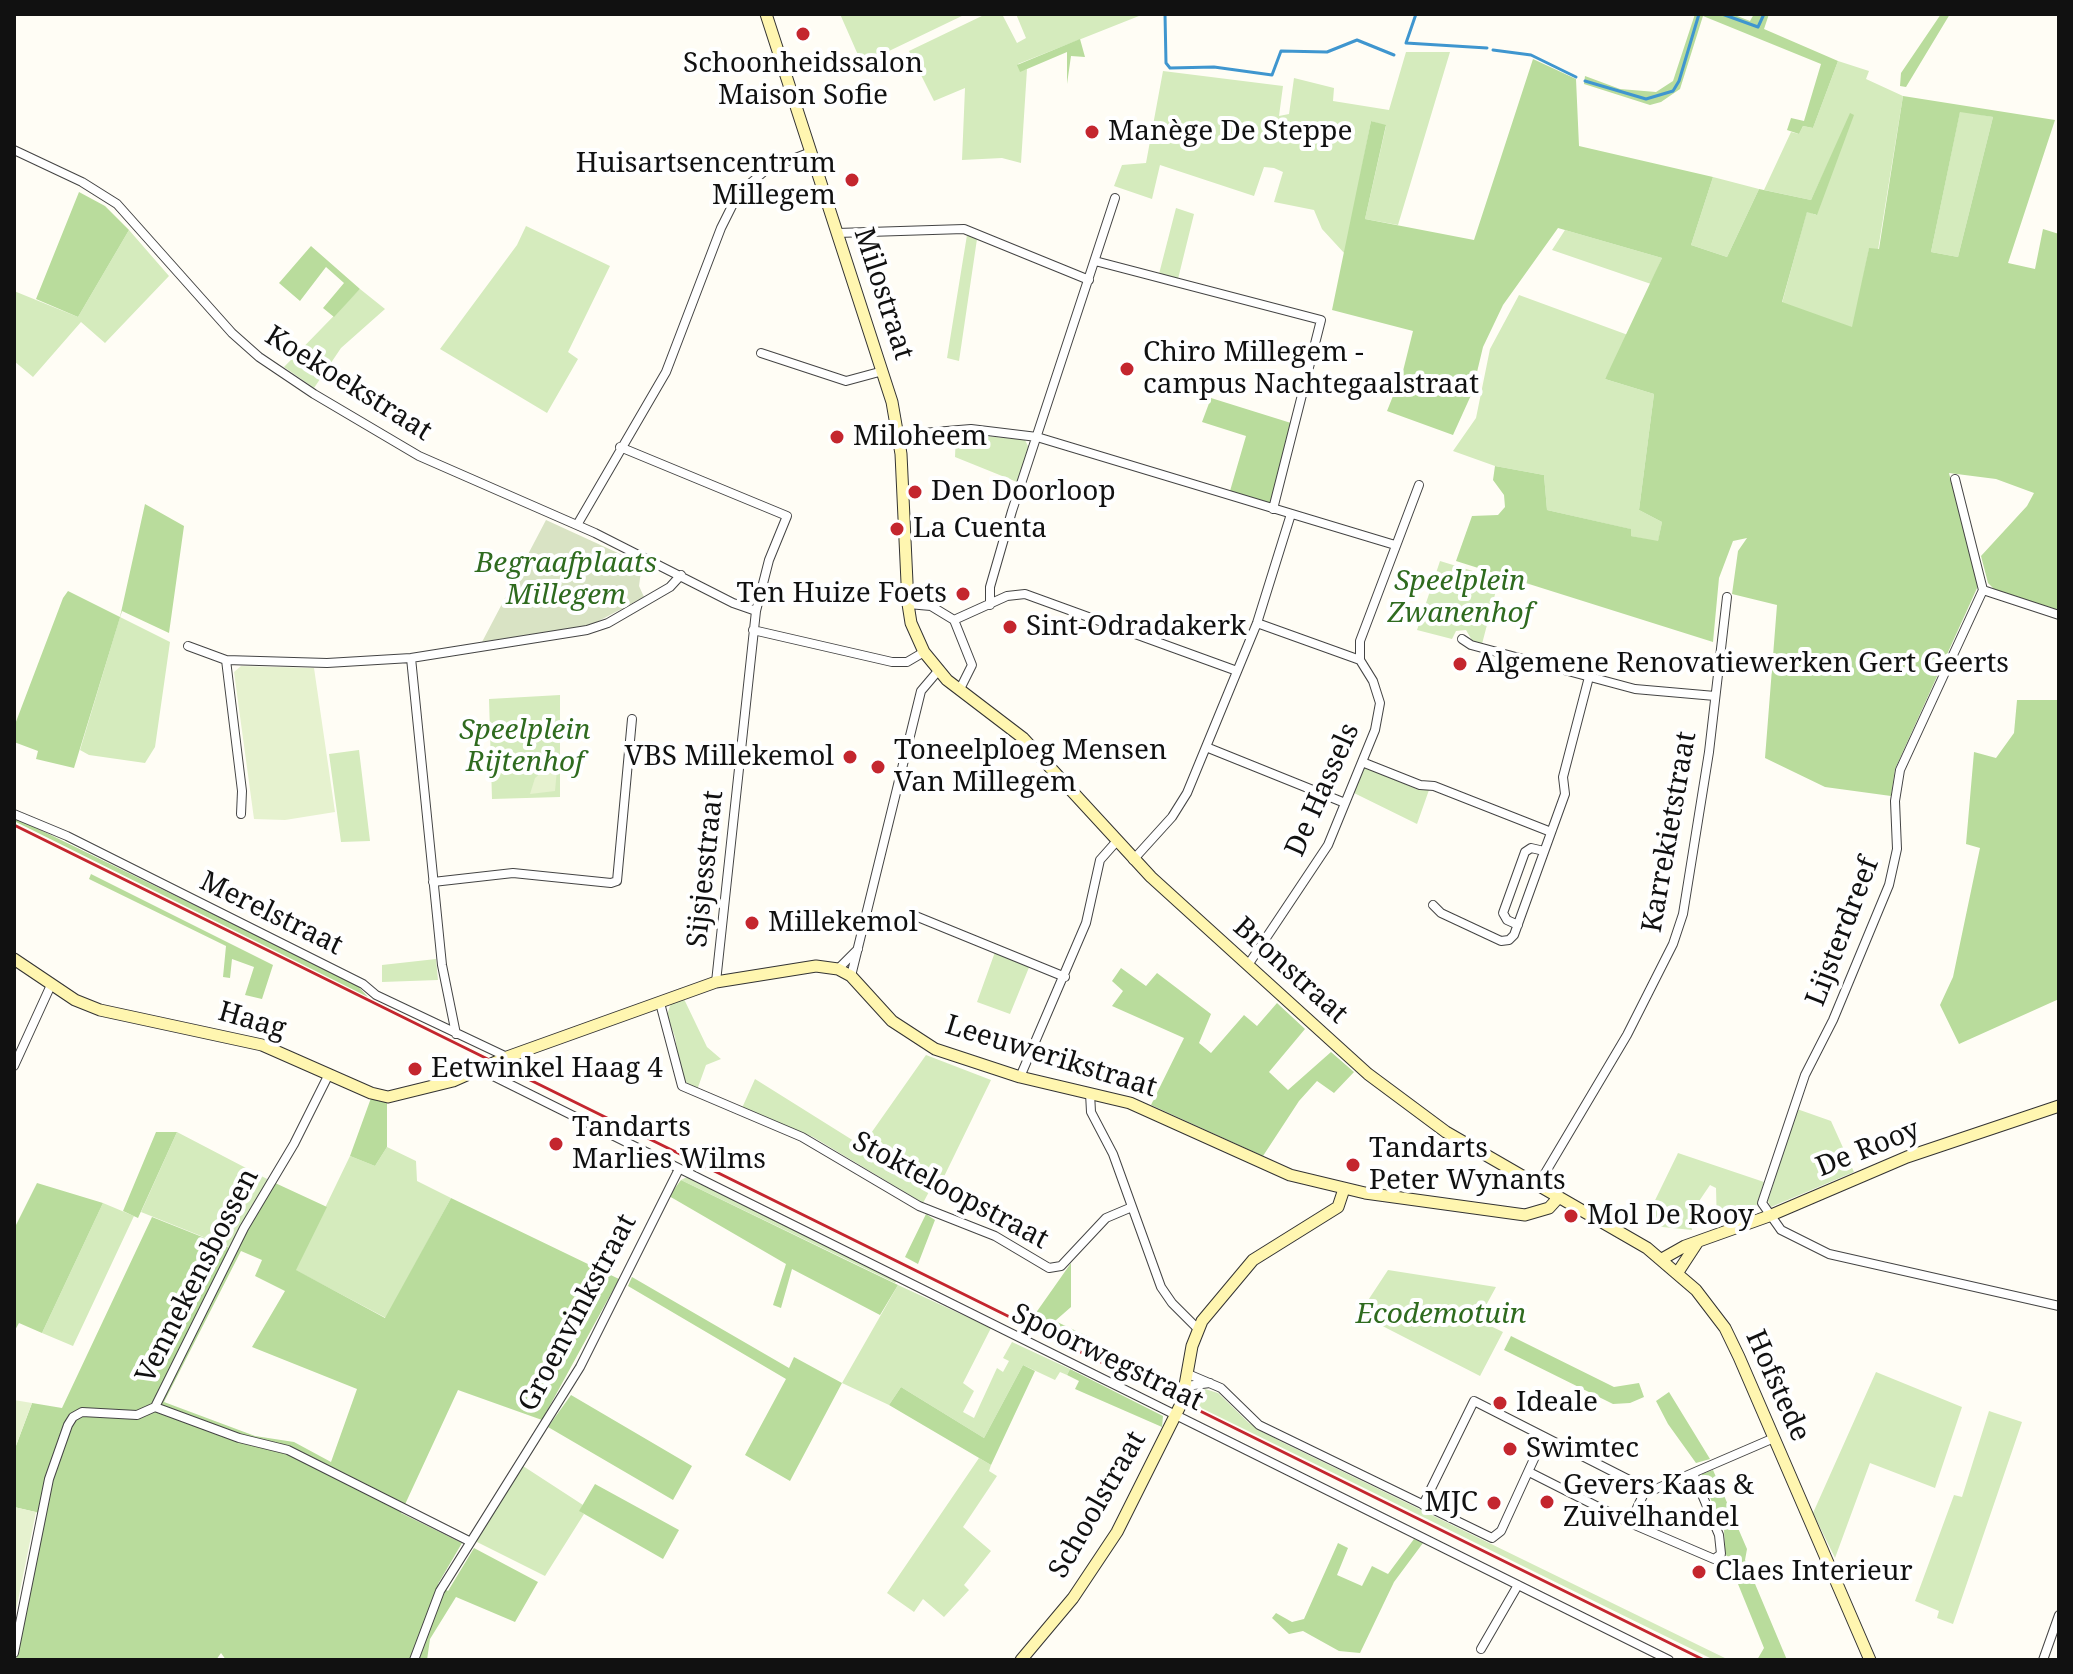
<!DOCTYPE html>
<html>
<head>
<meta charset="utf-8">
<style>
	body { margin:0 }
	#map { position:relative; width:2073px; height:1674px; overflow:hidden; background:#fffdf5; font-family:"Noto Serif",serif }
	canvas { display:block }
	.frame { position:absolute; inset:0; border:16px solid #111; pointer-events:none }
</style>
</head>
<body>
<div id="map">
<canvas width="2073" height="1674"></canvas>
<div class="frame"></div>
</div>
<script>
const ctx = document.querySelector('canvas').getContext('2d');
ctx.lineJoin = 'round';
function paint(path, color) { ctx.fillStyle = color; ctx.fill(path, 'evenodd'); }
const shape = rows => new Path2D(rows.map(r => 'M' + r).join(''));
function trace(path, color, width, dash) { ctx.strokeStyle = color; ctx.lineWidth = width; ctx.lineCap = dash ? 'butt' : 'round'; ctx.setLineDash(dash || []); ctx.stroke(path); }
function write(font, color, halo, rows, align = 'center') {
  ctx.font = font + ' "Noto Serif",serif'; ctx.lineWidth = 8; ctx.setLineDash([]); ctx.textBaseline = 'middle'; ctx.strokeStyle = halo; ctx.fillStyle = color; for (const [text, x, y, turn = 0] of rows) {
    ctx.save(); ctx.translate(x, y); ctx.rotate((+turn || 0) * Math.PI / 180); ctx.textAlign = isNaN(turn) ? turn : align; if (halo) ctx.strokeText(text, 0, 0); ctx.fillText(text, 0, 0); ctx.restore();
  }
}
const green = shape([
	[840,14,966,14,862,64],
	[986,14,1002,14,1017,43,1026,38,1016,14,1144,14,1018,64,1020,71,1027,69,1021,163,1002,158,962,160,965,88,934,101,909,51],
	[1406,52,1450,52,1398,225,1365,219,1386,126,1371,121,1345,254,1322,229,1314,210,1274,202,1283,172,1274,168,1264,167,1254,196,1160,165,1152,199,1114,186,1122,165,1146,163,1163,71,1283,86,1279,116,1289,114,1294,78,1334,88,1333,101,1389,110],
	[1838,61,1869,71,1866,79,1903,96,1878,250,1869,249,1853,328,1782,303,1807,211,1816,215,1851,114,1811,200,1764,190,1791,132,1799,134,1803,126,1813,128],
	[1960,111,1993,117,1958,257,1931,252],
	[1713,177,1759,189,1727,257,1691,245],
	[1176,208,1194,214,1178,279,1159,274],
	[526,226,610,266,568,352,578,359,547,413,440,349,517,245],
	[129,230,169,276,105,343,81,322,33,377,14,361,14,291,78,317],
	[1565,230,1662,258,1651,284,1552,250],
	[967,235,977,239,959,361,947,358],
	[360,289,385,309,341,348,314,388,284,367],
	[1519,295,1628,335,1605,379,1654,394,1639,510,1662,522,1658,542,1631,536,1630,529,1547,510,1544,475,1495,466,1453,451,1476,418,1490,349],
	[956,433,1025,440,1030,450,1017,482,955,457],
	[1440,561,1499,579,1482,644,1473,642,1466,630,1456,631,1452,639,1417,630],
	[120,617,170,642,155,747,145,763,89,755,80,750],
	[560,695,560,797,492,799,489,699],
	[359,750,370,841,341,842,329,754],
	[1364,767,1419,790,1429,790,1417,824,1354,793],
	[995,952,1030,965,1010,1014,977,1002],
	[436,959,438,980,382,982,382,965],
	[684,999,707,1047,721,1059,706,1065,697,1090,682,1079,675,1037,667,1015,671,1003],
	[926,1055,991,1080,937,1191,931,1188,923,1203,813,1137,742,1108,755,1079,862,1146],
	[1797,1109,1831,1121,1854,1172,1771,1207,1768,1201],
	[177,1132,269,1180,231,1248,141,1212],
	[387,1147,416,1161,417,1181,451,1198,386,1318,295,1270,350,1156,375,1166],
	[1678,1153,1764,1182,1754,1213,1717,1226,1716,1188,1710,1185,1689,1216,1692,1230,1643,1225],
	[689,1176,898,1279,895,1283,681,1180],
	[103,1203,134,1216,73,1346,42,1333],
	[1388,1270,1496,1287,1478,1320,1503,1332,1480,1376,1359,1314],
	[898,1285,991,1328,963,1383,974,1391,963,1412,974,1418,997,1368,1003,1372,1009,1361,1003,1358,1012,1342,1070,1369,1067,1375,1060,1372,1055,1380,1023,1365,984,1438,901,1387,889,1405,842,1383],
	[1876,1372,1962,1407,1935,1488,1870,1463,1835,1558,1813,1513],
	[1205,1389,1218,1393,1249,1423,1280,1441,1729,1660,1714,1660,1189,1402,1192,1393],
	[1989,1411,2022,1422,1953,1624,1937,1618,1939,1611,1915,1601,1954,1495,1962,1497],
	[979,1458,991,1465,989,1471,997,1476,963,1527,991,1551,964,1585,969,1590,944,1617,923,1599,914,1612,887,1593],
	[523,1466,583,1505,580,1511,584,1514,545,1576,475,1541]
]);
const forest = shape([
	[1695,14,1732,14,1750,21,1754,14,1769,14,1764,29,1838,61,1813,128,1803,126,1799,134,1787,130,1791,118,1804,121,1821,64,1703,16,1680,89,1661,102,1650,105,1584,84,1585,76,1620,89,1656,92,1673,81],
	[1941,14,1950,14,1906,87,1900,86,1901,73],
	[1080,39,1085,57,1071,56,1067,84,1067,52,1020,72,1017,65],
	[1533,59,1576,79,1579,146,1713,177,1691,245,1727,257,1759,189,1811,200,1850,113,1854,115,1817,215,1807,212,1782,302,1852,327,1869,248,1879,249,1903,96,2055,120,2008,263,2035,269,2043,229,2059,234,2059,611,1996,591,1988,583,1981,556,2027,506,2034,493,1996,479,1949,473,1978,586,1895,769,1891,796,1825,787,1765,758,1777,605,1732,594,1738,551,1747,538,1733,541,1719,578,1713,642,1456,561,1472,516,1498,515,1505,507,1504,495,1493,480,1495,466,1544,475,1547,510,1631,529,1631,536,1658,541,1662,522,1639,510,1654,394,1605,379,1662,258,1558,228,1503,305,1483,347,1472,393,1453,435,1387,411,1403,371,1413,331,1332,310,1371,121,1386,125,1365,219,1474,240],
	[1960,112,1993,117,1958,257,1931,252],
	[79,192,105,206,129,230,78,317,36,299],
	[311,246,360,289,334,317,323,308,344,283,326,267,300,301,279,283],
	[1211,398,1291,423,1271,504,1230,491,1246,436,1202,422],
	[145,504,184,526,169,633,122,611,74,768,36,759,38,751,14,742,14,727,63,598,68,591,120,617],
	[2017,700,2059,700,2059,999,1959,1044,1940,1005,1953,977,1980,848,1966,844,1974,752,1996,758,2014,733],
	[14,817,356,984,368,997,14,821],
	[91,874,273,965,262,999,245,995,254,967,232,959,230,978,223,977,226,946,89,879],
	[1121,968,1146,986,1157,973,1211,1014,1199,1043,1211,1053,1244,1015,1257,1026,1277,1003,1305,1029,1269,1072,1288,1090,1331,1052,1354,1072,1334,1093,1317,1081,1299,1101,1263,1156,1151,1105,1184,1038,1112,1006,1123,991,1112,981],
	[371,1098,387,1102,387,1147,375,1166,350,1156],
	[156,1132,177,1132,138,1218,123,1211],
	[681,1180,848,1261,898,1285,880,1315,792,1269,781,1308,773,1305,786,1264,669,1196],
	[273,1182,327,1207,296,1270,385,1318,451,1198,619,1279,542,1420,458,1390,401,1513,462,1543,438,1584,448,1591,474,1548,538,1582,515,1622,456,1597,430,1639,427,1660,226,1660,221,1653,216,1660,16,1660,44,1514,14,1507,14,1451,32,1403,62,1408,152,1217,235,1250],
	[241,1251,262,1260,255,1276,285,1291,252,1347,357,1389,331,1462,294,1442,255,1436,164,1402],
	[37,1183,103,1203,42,1333,19,1323,14,1332,14,1229],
	[926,1214,935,1220,918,1264,905,1257],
	[1071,1263,1071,1307,1055,1321,1087,1336,1085,1346,1033,1317],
	[632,1277,789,1368,794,1357,842,1383,790,1481,745,1455,786,1379,628,1286],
	[1511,1336,1614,1387,1639,1383,1644,1397,1630,1403,1613,1404,1504,1350],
	[1023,1365,1035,1371,991,1465,889,1405,901,1387,984,1438],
	[1070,1369,1163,1416,1162,1427,1075,1389,1079,1381,1067,1375],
	[1669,1392,1710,1459,1696,1463,1668,1424,1656,1401],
	[571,1395,692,1466,673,1500,548,1427],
	[1713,1470,1747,1549,1745,1560,1787,1660,1757,1660,1764,1648,1725,1552,1724,1530,1702,1479,1702,1474],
	[595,1484,679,1530,663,1559,579,1511],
	[1414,1539,1423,1543,1394,1582,1360,1653,1339,1651,1303,1631,1289,1634,1272,1618,1276,1613,1292,1622,1304,1619,1338,1543,1348,1548,1337,1575,1362,1586,1372,1566,1388,1574]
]);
const cemetery = shape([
	[546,520,642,564,639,586,644,597,591,625,482,642]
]);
const pitch = shape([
	[241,666,314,668,335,812,285,820,254,819,234,672],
	[549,766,557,770,555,791,530,794,535,778],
	[14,1400,32,1403,14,1451],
	[14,1507,36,1512,14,1620]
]);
const stream = shape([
	[1165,14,1166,63,1170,68,1214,67,1272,75,1281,51,1327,52,1357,40,1394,55],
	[1416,14,1406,43,1487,48],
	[1722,14,1758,27,1764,14],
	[1493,50,1531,55,1576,77],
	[1585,81,1646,99,1673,91,1679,81,1699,14]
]);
const street = shape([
	[14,150,82,182,117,204,232,333,259,357,314,394,419,456,595,533,733,603,756,611],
	[837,233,964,229,1089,280],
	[1095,261,1321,320,1273,509],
	[761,353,846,381,883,371],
	[898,435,971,429,1037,437,1395,545],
	[620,447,787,516,769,560,756,611,716,982],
	[1955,479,1983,590,1900,770,1895,801,1897,849,1889,885,1833,1020,1805,1075,1762,1203,1781,1230,1829,1254,2059,1306],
	[577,525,666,372,721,228,738,194,767,169,811,152],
	[1983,590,2059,615],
	[908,604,931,606,954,620,972,665,960,689],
	[990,605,990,587,1012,511,1115,198],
	[954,620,1007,596,1025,594,1237,671],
	[1257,623,1360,660],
	[753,630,892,662,907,662,924,652],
	[1462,639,1471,645,1635,689,1715,696],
	[188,646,226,660,327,663,411,658,587,630,608,623,670,587,681,575],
	[411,658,442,965,456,1034],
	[226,660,242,791,241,814],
	[1206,747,1345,803],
	[1362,762,1420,785,1434,786,1551,832],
	[14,814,67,836,363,984,376,995,507,1057],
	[1133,860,1172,817,1187,793,1257,623,1291,514],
	[433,882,513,873,611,883,617,881,632,719],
	[1433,905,1441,913,1501,941,1509,940,1514,935,1565,794,1563,777,1589,677],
	[913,915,1065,977],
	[1518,925,1507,920,1503,913,1525,852,1531,848,1544,851],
	[1248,965,1328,845,1375,730,1380,703,1373,681,1360,660,1360,641,1419,485],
	[838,969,858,949],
	[851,976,921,691,938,671],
	[660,1003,682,1086,802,1137,919,1206,995,1236,1049,1268,1061,1266,1106,1218,1132,1207],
	[14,1066,51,985],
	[481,1070,1669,1660],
	[329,1074,294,1144,244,1228,155,1407,239,1438,288,1450,469,1541],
	[1020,1077,1086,923,1100,860,1116,842],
	[1090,1093,1091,1112,1113,1154,1161,1287,1172,1303,1198,1329],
	[1538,1185,1627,1035,1673,944,1683,914,1709,752,1727,597],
	[1188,1374,1221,1388,1259,1425,1492,1538,1501,1531,1544,1437],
	[1186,1386,1210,1383],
	[1529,1472,1630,1523,1714,1559,1721,1554,1719,1535,1693,1473],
	[1423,1505,1474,1401,1651,1491,1774,1438],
	[1630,1523,1646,1489],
	[1481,1649,1518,1585],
	[14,1653,49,1479,68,1425,73,1417,82,1412,137,1415,155,1407],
	[414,1660,440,1591,580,1367,679,1169],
	[2043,1660,2059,1615]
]);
const secondary = shape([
	[766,14,892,402,901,454,908,604,911,623,924,652,947,680,1023,738,1151,877,1368,1074,1446,1132,1647,1248,1696,1290,1725,1328,1739,1357,1870,1660],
	[14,959,75,1000,100,1010,262,1045,371,1093,388,1097,453,1081,507,1057,716,982,816,966,838,969,851,976,892,1021,935,1049,1020,1077,1130,1103,1290,1175,1365,1193,1525,1215,1549,1208,1559,1197],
	[1662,1259,1685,1246,1769,1216,1907,1157,2059,1106],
	[1678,1272,1697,1243],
	[1021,1660,1073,1598,1117,1532,1182,1402,1192,1346,1202,1321,1253,1260,1338,1207,1344,1189]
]);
const rail = shape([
	[14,825,1704,1660]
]);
const markers = [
	[803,34,8,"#c4262e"],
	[1092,132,8,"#c4262e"],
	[852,180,8,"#c4262e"],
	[1127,369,8,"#c4262e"],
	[837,437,8,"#c4262e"],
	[915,492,8,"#c4262e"],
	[897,529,8,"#c4262e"],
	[963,594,8,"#c4262e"],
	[1010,627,8,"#c4262e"],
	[1460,664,8,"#c4262e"],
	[850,757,8,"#c4262e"],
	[878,767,8,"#c4262e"],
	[752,923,8,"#c4262e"],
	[415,1069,8,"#c4262e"],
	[556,1144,8,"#c4262e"],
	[1353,1165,8,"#c4262e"],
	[1571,1216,8,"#c4262e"],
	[1500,1403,8,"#c4262e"],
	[1510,1449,8,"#c4262e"],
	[1547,1502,8,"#c4262e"],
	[1494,1503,8,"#c4262e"],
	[1699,1572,8,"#c4262e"]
];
const poiNames = [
	["Schoonheidssalon",803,64,"center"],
	["Maison Sofie",803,96,"center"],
	["Manège De Steppe",1108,132],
	["Huisartsencentrum",836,164,"right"],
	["Millegem",836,196,"right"],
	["Chiro Millegem -",1143,353],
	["campus Nachtegaalstraat",1143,385],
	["Miloheem",853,437],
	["Den Doorloop",931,492],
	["La Cuenta",913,529],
	["Ten Huize Foets",947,594,"right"],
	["Sint-Odradakerk",1026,627],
	["Algemene Renovatiewerken Gert Geerts",1476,664],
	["Toneelploeg Mensen",894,751],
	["Van Millegem",894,783],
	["VBS Millekemol",834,757,"right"],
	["Millekemol",768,923],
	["Eetwinkel Haag 4",431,1069],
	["Tandarts",572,1128],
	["Marlies Wilms",572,1160],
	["Tandarts",1369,1149],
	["Peter Wynants",1369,1181],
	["Mol De Rooy",1587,1216],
	["Ideale",1516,1403],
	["Swimtec",1526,1449],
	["Gevers Kaas &",1563,1486],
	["Zuivelhandel",1563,1518],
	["MJC",1478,1503,"right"],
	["Claes Interieur",1715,1572]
];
const streetNames = [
	["Milostraat",883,294,72],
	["Koekoekstraat",348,384,32],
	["De Hassels",1323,790,-66],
	["Karrekietstraat",1670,832,-80],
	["Sijsjesstraat",706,869,-84],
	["Merelstraat",271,914,26],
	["Lijsterdreef",1843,932,-69],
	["Bronstraat",1290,971,42],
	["Haag",252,1021,16],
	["Leeuwerikstraat",1051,1057,17],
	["De Rooy",1868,1149,-22],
	["Stokteloopstraat",950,1191,28],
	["Vennekensbossen",198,1276,-63],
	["Groenvinkstraat",578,1313,-62],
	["Spoorwegstraat",1107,1358,26],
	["Hofstede",1777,1386,66],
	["Schoolstraat",1098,1505,-60]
];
const parkNames = [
	["Begraafplaats",566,564],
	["Millegem",566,596],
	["Speelplein",1460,582],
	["Zwanenhof",1460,614],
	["Speelplein",525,731],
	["Rijtenhof",525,763],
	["Ecodemotuin",1441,1315]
];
paint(green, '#d5ebbd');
paint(forest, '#b9dc9c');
paint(cemetery, '#d9e3c4');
paint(pitch, '#e6f2cf');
trace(stream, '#3f96cf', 3);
trace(street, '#444', 10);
trace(secondary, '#333', 13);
trace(street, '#fff', 8);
trace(secondary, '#fff6b0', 11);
trace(rail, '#c4262e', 3);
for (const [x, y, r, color] of markers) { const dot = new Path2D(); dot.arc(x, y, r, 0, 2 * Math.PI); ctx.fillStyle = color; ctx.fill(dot); trace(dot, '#fff', 3); }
write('28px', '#111', '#fff', poiNames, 'left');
write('28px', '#111', '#fff', streetNames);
write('italic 28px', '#2f6b1f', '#fff', parkNames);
</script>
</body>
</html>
